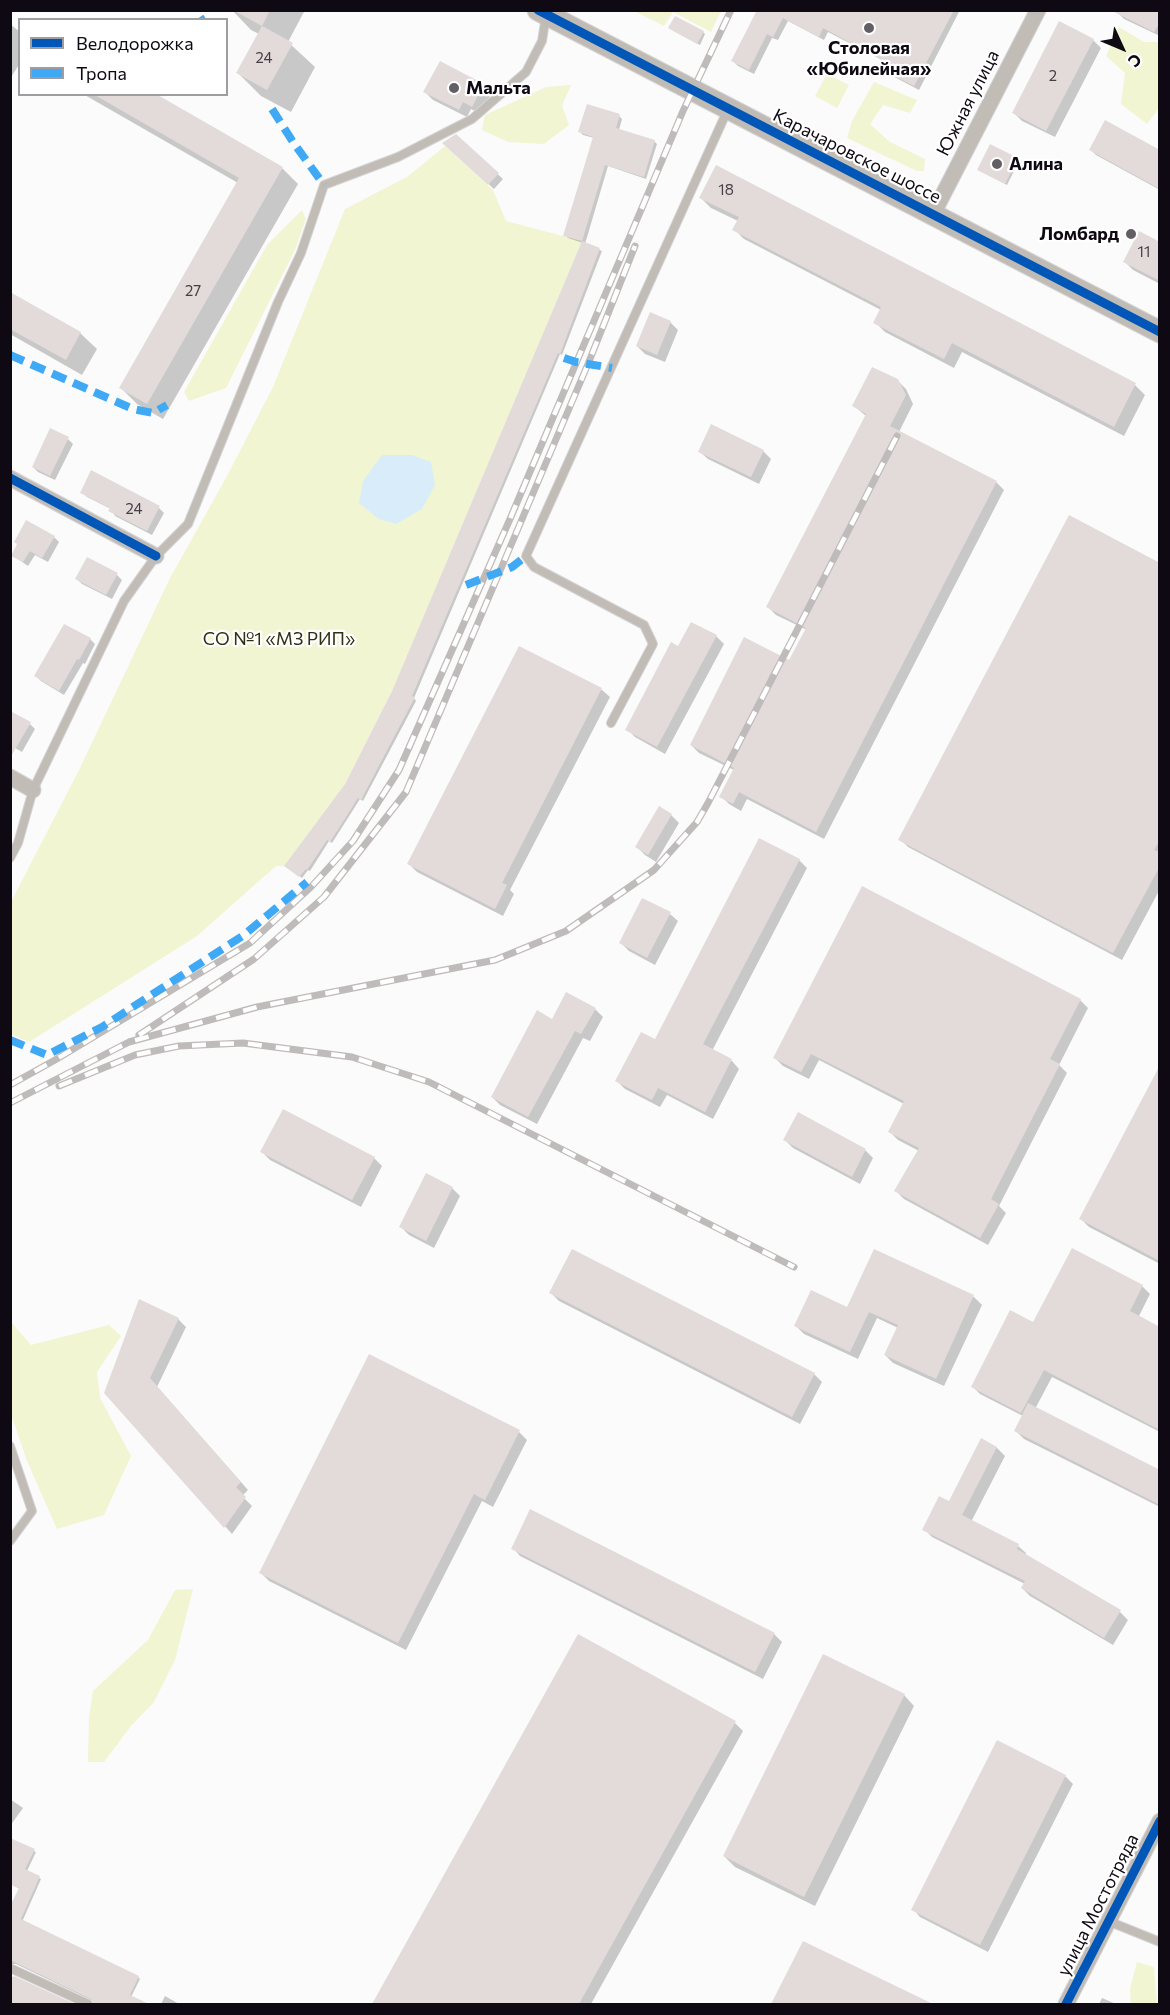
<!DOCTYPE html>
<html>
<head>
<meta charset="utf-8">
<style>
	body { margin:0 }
	#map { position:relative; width:1170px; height:2015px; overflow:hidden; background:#fbfbfb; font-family:Commissioner,sans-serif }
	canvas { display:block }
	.frame { position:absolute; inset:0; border:12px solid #0f0913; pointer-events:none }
	.legend { position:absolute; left:18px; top:18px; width:210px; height:78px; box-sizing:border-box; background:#fff; border:2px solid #9f9da1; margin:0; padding:8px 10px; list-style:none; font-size:18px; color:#0f0913 }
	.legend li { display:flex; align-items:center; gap:12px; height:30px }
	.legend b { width:30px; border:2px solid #9f9da1 }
	.north { position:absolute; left:1092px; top:18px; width:60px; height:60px; -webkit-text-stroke:4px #fff; paint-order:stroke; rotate:134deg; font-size:16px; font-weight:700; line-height:24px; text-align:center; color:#0f0913 }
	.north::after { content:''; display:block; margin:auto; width:21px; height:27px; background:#0f0913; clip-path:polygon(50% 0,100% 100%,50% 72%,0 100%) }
</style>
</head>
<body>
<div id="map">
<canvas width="1170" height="2015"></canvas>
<div class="frame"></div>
<ul class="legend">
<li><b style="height:8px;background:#0057b8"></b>Велодорожка</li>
<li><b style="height:8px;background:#3fa9f5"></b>Тропа</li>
</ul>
<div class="north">С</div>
</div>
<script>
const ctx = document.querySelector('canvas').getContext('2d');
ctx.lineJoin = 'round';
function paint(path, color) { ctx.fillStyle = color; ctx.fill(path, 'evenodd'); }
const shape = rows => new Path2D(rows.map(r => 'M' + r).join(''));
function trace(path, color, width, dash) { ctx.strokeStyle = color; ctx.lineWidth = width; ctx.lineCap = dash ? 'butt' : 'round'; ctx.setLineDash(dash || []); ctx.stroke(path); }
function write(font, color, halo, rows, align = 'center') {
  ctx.font = font + ' Commissioner,sans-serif'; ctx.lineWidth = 4.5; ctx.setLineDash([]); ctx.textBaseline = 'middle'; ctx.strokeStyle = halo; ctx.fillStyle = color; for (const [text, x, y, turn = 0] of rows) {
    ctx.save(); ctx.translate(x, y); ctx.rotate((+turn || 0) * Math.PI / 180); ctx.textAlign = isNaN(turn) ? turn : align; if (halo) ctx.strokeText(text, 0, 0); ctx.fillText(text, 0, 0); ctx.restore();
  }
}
const green = shape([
	[634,11,721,11,711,32,673,12,664,26],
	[1119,27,1144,42,1159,42,1159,108,1147,124,1121,104,1125,73,1106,56],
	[827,74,849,85,837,108,815,96],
	[874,82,917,100,910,113,883,105,870,124,890,142,925,159,924,171,917,171,847,138,852,121],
	[571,85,562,106,569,125,544,144,508,142,482,130,485,115,546,87],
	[445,146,493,190,506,221,582,241,392,691,345,784,284,866,276,866,197,936,29,1042,11,1034,11,902,79,770,170,578,226,478,273,387,345,209,407,177],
	[302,210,306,219,295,250,226,388,189,401,184,392,267,245],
	[10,1321,31,1345,109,1325,121,1336,97,1372,100,1398,131,1456,104,1515,57,1529,27,1461,11,1414],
	[193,1589,175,1660,154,1702,131,1726,104,1762,88,1762,89,1718,93,1691,148,1640,175,1590],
	[1137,1962,1154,1967,1157,2004,1131,2004,1130,1989]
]);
const water = shape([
	[382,455,412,455,431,462,435,485,422,509,396,524,379,519,359,503,363,481]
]);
const shadow = shape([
	[232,10,305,10,288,42,315,67,291,112,261,96,238,73,259,34,251,30],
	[759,10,960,10,919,90,883,71,879,66,882,60,828,32,824,40,788,21,778,40,772,38,754,74,738,66,733,61],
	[1160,10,1160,36,1124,19,1119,14],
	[10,24,20,32,20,63,10,79],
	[672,30,703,32,705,34,700,45],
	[1093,40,1101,48,1055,137,1022,121,1014,113],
	[440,63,483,86,491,94,480,114,471,109,467,117,433,100,425,92],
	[83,94,153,94,282,168,298,184,163,419,137,404,121,388,238,183],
	[619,116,622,119,619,130,654,141,657,144,646,179,608,166,585,244,602,251,562,355,560,354,414,698,416,701,363,801,360,799,332,843,329,841,310,871,308,870,302,878,288,867,346,785,393,692,583,243,568,238,565,235,594,138,583,135,580,132],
	[456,136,503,179,494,189,444,143],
	[1091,150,1160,151,1160,190,1096,155],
	[1017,159,1019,161,1007,185,981,171],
	[757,189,1135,385,1145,395,1124,436,962,352,954,368,885,332,875,322,881,310,744,239,734,229,738,221,711,208,701,198],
	[1160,243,1160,284,1133,270,1125,262],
	[10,294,80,333,97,349,82,375,10,334],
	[670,322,678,330,665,362,645,354,637,346],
	[897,380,906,389,913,404,899,432,996,482,1004,490,824,839,747,799,741,811,729,804,721,796,734,770,699,753,691,745,790,662,807,630,776,615,768,607,866,416,854,406],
	[68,439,73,444,55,480,38,472,33,467],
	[763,451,771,459,759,484,708,459,700,452],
	[92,472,159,508,164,513,152,535,115,516,111,509,87,497,82,492],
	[54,537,59,542,48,562,35,555,28,566,12,555],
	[1160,565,1160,889,1122,960,908,847,900,839],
	[117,575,122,580,112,599,82,584,77,579],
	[716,636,724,644,665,754,635,737,627,729,679,648],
	[90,639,95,644,85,664,83,663,64,695,41,681,36,676],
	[520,648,602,690,610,697,510,890,514,894,503,916,417,872,409,864],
	[30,724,35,729,22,752,10,745],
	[660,808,671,815,679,823,656,862,645,855,637,847],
	[799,860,807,868,712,1051,732,1061,739,1069,713,1119,667,1095,660,1107,625,1089,617,1081,656,1041],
	[670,914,678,921,655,965,629,951,621,943],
	[1080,1000,1088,1008,1059,1065,1067,1073,999,1206,1006,1213,988,1245,904,1199,896,1191,919,1151,898,1140,890,1132,904,1104,819,1060,809,1079,783,1066,775,1058],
	[595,1009,603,1017,590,1041,583,1038,537,1124,500,1105,492,1097,553,1021],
	[1160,1069,1160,1264,1089,1227,1081,1219],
	[785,1140,865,1150,873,1158,860,1184,793,1148],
	[262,1152,374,1158,382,1166,361,1207,270,1160],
	[452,1188,460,1196,434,1248,409,1235,401,1227],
	[1072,1250,1142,1286,1150,1294,1139,1316,1160,1328,1160,1432,1052,1377,1035,1409,1160,1471,1160,1507,1024,1439,1016,1431,1023,1416,980,1394,972,1386,1034,1324],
	[874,1251,974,1297,982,1305,944,1386,893,1363,885,1355,898,1328,877,1318,858,1359,804,1334,796,1326,848,1309],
	[551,1293,814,1374,822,1382,800,1424,559,1301],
	[178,1319,186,1327,157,1387,248,1490,242,1496,252,1506,232,1534,106,1393],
	[519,1432,527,1440,493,1507,482,1501,406,1650,269,1581,261,1573],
	[982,1440,997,1448,1005,1456,971,1522,1018,1546,1026,1553,1025,1556,1120,1612,1128,1620,1113,1645,1030,1596,1022,1588,1025,1584,932,1537,924,1529,950,1503],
	[513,1548,774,1634,782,1642,763,1679,520,1556],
	[579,1636,735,1723,743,1731,591,2004,374,2004],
	[904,1695,914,1706,815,1906,735,1867,724,1856],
	[1065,1776,1073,1784,988,1952,920,1917,913,1909],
	[10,1799,23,1808,10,1826],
	[10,1840,36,1852,27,1871,41,1879,22,1922,138,1977,140,1979,131,1997,145,2004,94,2004,95,2002,16,1964,10,1964,10,1909,20,1889,10,1884],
	[803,1943,929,2004,773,2004],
	[10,1976,71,2004,10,2004],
	[165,1996,179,2004,161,2004],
	[1102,1998,1116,2004,1099,2004]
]);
const building = shape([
	[233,10,270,10,262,26],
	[757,10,954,10,914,86,877,67,881,59,823,28,819,37,783,18,773,37,767,34,749,70,731,61],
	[1110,10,1160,10,1160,22,1154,32],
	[675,16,704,31,697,44,668,28],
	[1059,21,1094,39,1046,131,1012,113],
	[262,26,293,43,267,90,236,73],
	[440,61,484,84,472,107,463,102,459,110,423,92],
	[93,94,156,94,283,167,147,404,119,388,239,178],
	[587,104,620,114,616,128,655,140,644,177,605,165,582,241,563,236,593,137,578,132],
	[1105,120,1160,150,1160,189,1089,150],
	[456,134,499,173,488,185,442,143],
	[990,144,1018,158,1005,184,977,170],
	[716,165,1136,383,1114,427,952,343,944,359,873,323,881,307,732,230,739,217,699,198],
	[1139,231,1160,242,1160,281,1123,262],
	[582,241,600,248,560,354,558,353,412,696,415,697,361,800,358,798,330,842,327,840,307,870,306,869,299,877,284,866,345,784,392,691],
	[10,292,81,332,66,360,10,329],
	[650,312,671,321,657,355,636,346],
	[872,367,898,379,906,395,890,426,997,481,816,832,739,792,733,804,719,797,734,768,690,745,744,637,789,660,806,628,766,607,866,414,852,406],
	[711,424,764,450,751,477,698,452],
	[50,428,69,437,50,476,32,467],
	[91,470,160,506,147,531,108,511,110,508,80,493],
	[1069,515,1160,563,1160,840,1154,850,1160,852,1160,866,1113,953,898,840],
	[26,520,55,536,42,558,30,551,23,562,11,556,17,544,14,542],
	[87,557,118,573,106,595,75,579],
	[691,622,717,635,657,747,625,730,671,642,678,646],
	[64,624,91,638,79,660,77,659,59,691,34,676],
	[519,646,602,688,502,883,507,885,495,909,407,864],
	[10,711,31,722,10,758],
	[659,806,672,814,648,855,635,847],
	[759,838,800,859,703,1044,732,1059,705,1112,658,1088,652,1100,615,1081,641,1032,655,1039],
	[862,886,1081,999,1050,1059,1060,1064,991,1199,999,1204,980,1238,894,1191,919,1148,888,1132,904,1101,811,1054,801,1072,773,1058],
	[642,898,671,912,647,958,619,943],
	[566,992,596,1008,581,1034,575,1031,528,1117,491,1097,537,1010,552,1019],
	[1160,1065,1160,1261,1079,1219],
	[283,1109,375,1157,352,1200,260,1152],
	[798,1112,866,1149,852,1177,783,1140],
	[426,1173,453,1187,426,1241,399,1227],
	[1072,1248,1143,1285,1130,1311,1160,1327,1160,1430,1044,1370,1021,1413,971,1387,1010,1310,1033,1322],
	[572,1249,815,1373,792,1417,549,1293],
	[874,1249,974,1295,936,1379,884,1355,898,1325,869,1312,850,1352,794,1326,811,1290,847,1307],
	[139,1299,179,1318,150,1378,241,1482,236,1487,246,1497,224,1528,104,1393],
	[369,1354,520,1430,485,1500,474,1494,398,1643,259,1573],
	[1028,1403,1160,1470,1160,1505,1014,1431],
	[981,1438,997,1447,962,1515,1019,1544,1017,1549,1121,1610,1104,1638,1021,1588,1025,1581,922,1530,939,1496,949,1501],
	[530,1509,775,1633,755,1672,511,1549],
	[578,1634,736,1721,579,2004,372,2004],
	[823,1654,905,1694,804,1897,723,1856],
	[997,1740,1066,1775,980,1945,911,1910],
	[10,1838,35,1849,25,1869,40,1876,21,1919,139,1976,130,1995,149,2004,94,2004,91,1999,10,1960,10,1906,19,1888,10,1884],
	[803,1941,933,2004,771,2004],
	[14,1976,75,2004,10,2004,10,1981]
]);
const lane = shape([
	[611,723,653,644,644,625,534,567,526,556,728,109],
	[10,858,18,843,33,790,124,601,156,556,188,524,278,302,301,253,324,185,398,157,472,119,526,72,542,41,546,16],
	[10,1446,32,1511,10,1541],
	[1108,1921,1160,1942],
	[10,1968,88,2004]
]);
const street = shape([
	[933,214,1038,10],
	[10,478,156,556],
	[10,777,33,790],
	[1066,2004,1160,1821]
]);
const secondary = shape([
	[538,10,1160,332]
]);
const rail = shape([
	[139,1035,254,959,324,897,406,792,588,364,635,246],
	[10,1085,55,1060,250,943,311,887,353,841,399,770,510,519,683,111,731,10],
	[59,1086,135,1055,179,1046,243,1043,352,1057,429,1082,794,1267],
	[10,1103,129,1042,257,1007,495,960,566,931,654,870,697,822,708,803,897,436]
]);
const quiet = shape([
	[200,17,202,20],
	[272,109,293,142,324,185],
	[10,355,133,409,153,413,167,405],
	[564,358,576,362,612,368],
	[466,585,512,567,526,556],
	[10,1040,47,1055,102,1027,244,935,307,882]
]);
const cycleway = shape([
	[538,10,1160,332],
	[10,478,156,556],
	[1066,2004,1160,1821]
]);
const markers = [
	[869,28,6,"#625e64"],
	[454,88,6,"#625e64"],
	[997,164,6,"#625e64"],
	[1131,234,6,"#625e64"]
];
const numberNames = [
	["24",264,58],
	["2",1053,76],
	["18",726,190],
	["11",1144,252],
	["27",193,291],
	["24",134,509]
];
const poiNames = [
	["Столовая",869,48,"center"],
	["«Юбилейная»",869,69,"center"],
	["Мальта",466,88],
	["Алина",1009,164],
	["Ломбард",1119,234,"right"]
];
const streetNames = [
	["Южная улица",968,103,-63],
	["Карачаровское шоссе",857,156,27],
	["улица Мостотряда",1098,1905,-63]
];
const parkNames = [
	["СО №1 «МЗ РИП»",279,639]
];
paint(green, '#f1f5d2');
paint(water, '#d8edf9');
paint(shadow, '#0003');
paint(building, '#e2dbda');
trace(lane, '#d5d4d6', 10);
trace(street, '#d5d4d6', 17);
trace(secondary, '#d5d4d6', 23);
trace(lane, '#c2bcb6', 8);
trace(street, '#c2bcb6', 15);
trace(secondary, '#c1bbb5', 21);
trace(rail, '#bfbbba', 7);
trace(rail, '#fff', 4.5, [14]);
trace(quiet, '#3fa9f5', 8, [15, 8]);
trace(cycleway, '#0057b8', 9);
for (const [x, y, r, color] of markers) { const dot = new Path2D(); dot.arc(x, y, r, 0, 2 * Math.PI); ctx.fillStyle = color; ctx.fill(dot); trace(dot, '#fff', 2); }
write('15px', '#443e45', null, numberNames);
write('bold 18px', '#0f0913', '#fff', poiNames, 'left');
write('18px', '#0f0913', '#fff', streetNames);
write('18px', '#2f3212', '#fff', parkNames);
</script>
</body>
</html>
